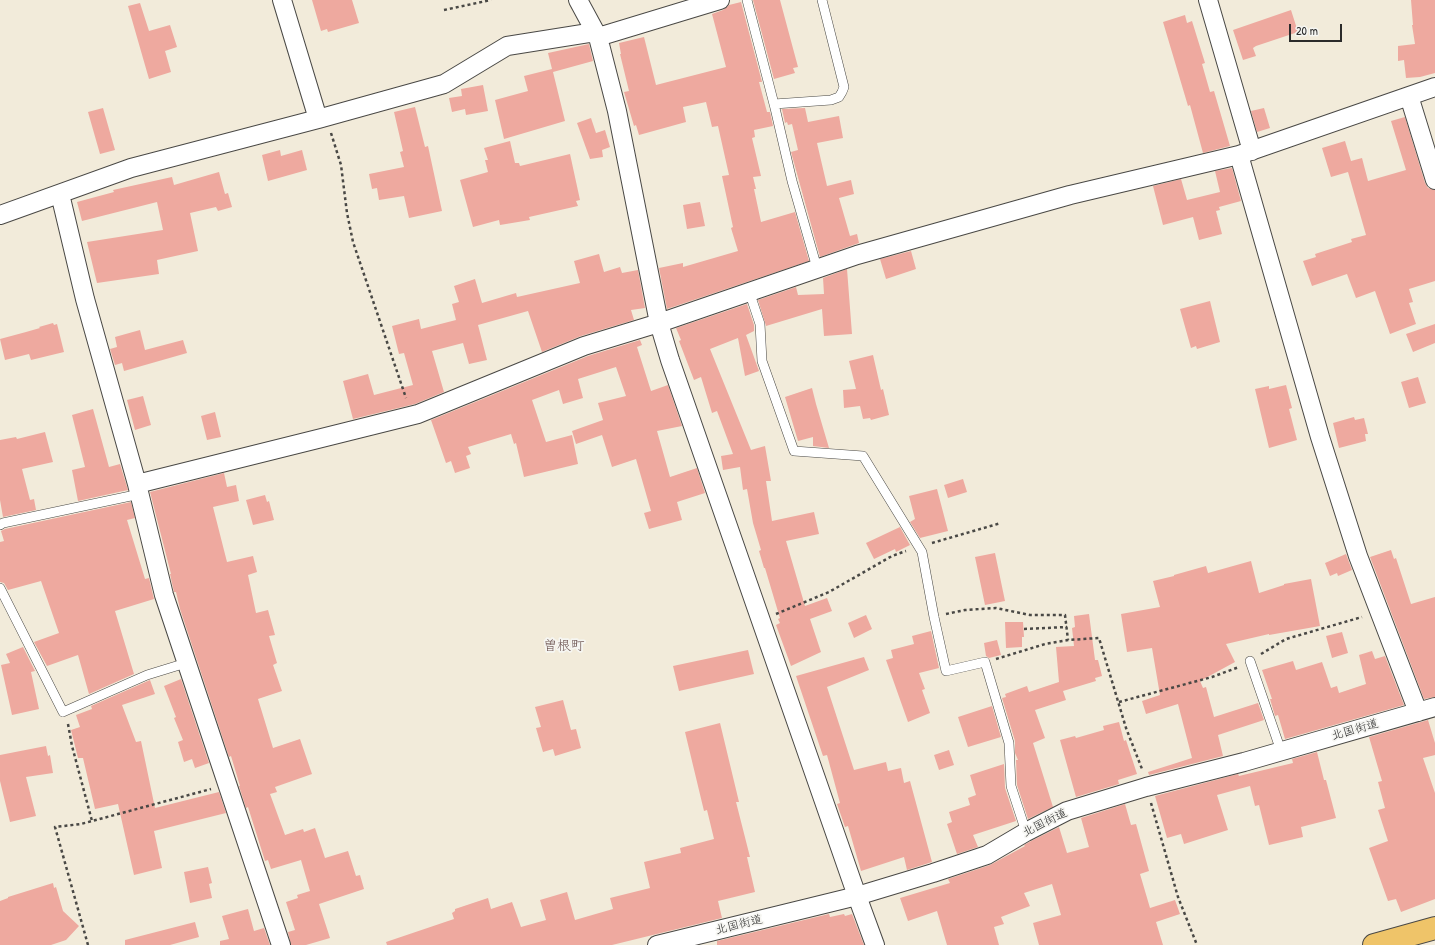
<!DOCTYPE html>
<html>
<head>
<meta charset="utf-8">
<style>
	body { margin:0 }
	#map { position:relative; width:1435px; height:945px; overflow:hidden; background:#f2ebda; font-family:"Patrick Hand",sans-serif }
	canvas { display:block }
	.scale { position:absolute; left:1289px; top:24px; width:53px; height:18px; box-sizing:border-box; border:2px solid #2b2b2b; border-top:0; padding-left:5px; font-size:12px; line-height:14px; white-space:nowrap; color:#2b2b2b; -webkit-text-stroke:3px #f6f6f2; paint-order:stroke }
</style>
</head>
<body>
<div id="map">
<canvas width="1435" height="945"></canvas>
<div class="scale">20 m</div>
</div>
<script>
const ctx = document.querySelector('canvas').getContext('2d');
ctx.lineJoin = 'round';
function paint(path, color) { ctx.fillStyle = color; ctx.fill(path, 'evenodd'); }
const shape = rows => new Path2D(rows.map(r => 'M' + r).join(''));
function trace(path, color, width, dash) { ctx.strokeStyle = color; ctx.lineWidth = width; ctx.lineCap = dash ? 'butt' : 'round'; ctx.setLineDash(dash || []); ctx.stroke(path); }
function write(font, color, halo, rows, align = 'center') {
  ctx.font = font + ' "Patrick Hand","Klee One",sans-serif'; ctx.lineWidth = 3.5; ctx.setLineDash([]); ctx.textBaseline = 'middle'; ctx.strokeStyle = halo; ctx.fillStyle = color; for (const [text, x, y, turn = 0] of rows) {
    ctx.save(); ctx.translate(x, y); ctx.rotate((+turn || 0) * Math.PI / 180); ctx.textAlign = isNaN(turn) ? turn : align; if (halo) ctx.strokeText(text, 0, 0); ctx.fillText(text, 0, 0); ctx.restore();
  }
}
const building = shape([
	[312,0,352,0,359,23,328,32,327,29,321,31],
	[753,0,780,0,798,67,793,68,795,73,774,79],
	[1411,0,1435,0,1435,73,1420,77,1406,78,1404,60,1398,61,1398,46,1415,44,1412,25,1413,25],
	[741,2,762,82,759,82,767,112,770,112,773,126,754,130,755,137,752,138,761,176,753,177,756,189,754,189,761,222,795,212,809,261,667,309,659,268,683,263,683,267,738,251,731,228,733,227,722,176,729,175,718,126,712,127,706,102,683,107,686,122,639,135,636,125,634,126,624,92,629,91,620,54,621,54,619,43,644,37,656,85,726,67,712,14,723,10,729,5],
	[140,3,149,31,170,25,177,47,165,51,171,72,149,79,128,6],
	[1291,10,1298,32,1256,46,1253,48,1256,56,1243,60,1233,30],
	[1185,15,1187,23,1192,21,1205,63,1202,64,1210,92,1214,91,1230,146,1203,153,1190,105,1188,106,1163,22],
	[589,44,593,61,553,72,565,121,504,139,495,100,528,91,524,76,552,69,548,53],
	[483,85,488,111,466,115,465,109,452,112,449,98,462,96,461,89],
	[415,107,425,147,428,146,442,211,409,218,404,196,379,200,377,188,372,189,369,174,404,167,400,152,403,151,394,112],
	[103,108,115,150,100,154,88,112],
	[805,108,808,122,839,116,843,138,817,143,827,186,851,180,854,194,839,198,850,236,857,234,859,243,820,257,791,152,798,150,792,124,788,125,787,122,785,123,782,109],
	[1264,108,1270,128,1257,132,1251,111],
	[1405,117,1425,183,1428,188,1435,190,1435,281,1409,289,1413,302,1409,303,1416,324,1390,334,1375,291,1356,298,1347,274,1312,286,1303,261,1316,257,1315,254,1352,242,1351,239,1366,235,1348,172,1331,177,1322,148,1345,141,1351,161,1362,158,1368,181,1406,170,1391,121],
	[591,118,596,133,605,130,610,147,602,150,603,157,590,159,577,123],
	[510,141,515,163,519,163,520,166,570,154,580,200,576,201,578,206,529,217,530,220,500,225,499,220,473,227,460,180,488,172,485,160,488,160,484,148],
	[280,150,281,156,302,150,307,170,268,181,262,155],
	[1232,168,1241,201,1219,207,1220,210,1216,211,1222,234,1199,240,1193,217,1163,225,1153,186,1181,179,1187,200,1220,192,1215,171],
	[219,172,225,194,228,193,232,207,218,211,216,207,190,213,198,251,157,260,159,274,97,283,87,242,163,230,157,202,82,221,77,202,114,192,113,190,172,177,174,185],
	[700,202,705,226,687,229,683,205],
	[911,251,916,269,886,279,880,259],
	[599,254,604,272,620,267,622,273,638,270,645,308,631,310,634,320,581,336,542,352,528,311,478,325,487,360,469,364,463,343,432,351,444,392,415,404,353,419,343,381,368,374,374,395,413,385,404,353,399,354,392,326,419,319,421,329,456,320,452,304,459,302,454,286,475,279,482,303,516,293,517,297,580,283,574,261],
	[847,269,852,334,824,336,822,309,766,326,758,300,796,287,798,295,824,294,823,278],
	[1210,301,1220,342,1197,349,1196,346,1191,348,1180,309],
	[747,304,754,325,754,331,746,335,759,371,745,376,738,338,710,349,751,450,765,446,771,481,766,481,772,521,814,512,819,534,786,541,805,606,827,598,832,611,810,619,821,652,791,666,776,625,780,623,778,619,780,618,779,615,765,568,764,568,759,551,761,550,753,523,747,489,743,490,740,467,723,470,721,456,733,454,717,411,712,413,701,377,694,380,679,341,681,340,676,328],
	[53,323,54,325,57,324,64,352,31,360,29,354,5,360,0,339,26,332,40,328,39,327],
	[1435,324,1435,343,1413,352,1406,334],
	[140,330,145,350,183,340,187,353,124,371,122,363,115,365,110,349,117,347,115,337],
	[640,340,642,345,637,347,651,391,668,385,682,426,657,431,670,477,697,468,705,493,677,502,682,520,649,529,644,513,651,511,636,459,612,467,602,435,576,444,572,431,603,420,598,403,626,396,616,367,578,379,583,398,563,404,559,390,532,400,546,442,572,435,578,464,524,477,516,443,514,444,511,434,468,447,471,454,466,456,470,468,455,473,451,461,446,463,431,420,588,356],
	[873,355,881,390,883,389,889,415,871,420,870,418,863,419,860,406,844,408,843,390,856,389,849,361],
	[1418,377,1426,403,1409,408,1401,382],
	[1286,385,1292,408,1289,409,1297,440,1269,448,1255,389,1269,386,1269,389],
	[812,388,816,404,829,448,813,446,813,437,798,441,785,397],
	[143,396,151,425,135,430,127,400],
	[93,409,109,467,120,464,128,490,78,501,72,470,85,467,72,415],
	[215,412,221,437,207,440,201,416],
	[1354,417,1355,420,1364,418,1368,434,1365,434,1366,441,1339,448,1333,423],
	[45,432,53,462,22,469,30,500,34,499,36,510,3,517,0,500,0,440,16,437,17,439],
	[224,473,227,487,236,485,239,501,213,507,227,562,253,556,257,572,248,575,256,613,268,610,275,635,269,636,277,663,273,665,282,691,258,699,273,748,300,739,312,774,275,787,277,792,270,794,285,835,303,829,304,832,315,828,325,858,348,851,356,876,360,875,364,889,319,904,330,938,306,945,291,945,288,932,295,930,286,902,298,898,297,895,310,891,301,860,271,869,268,860,265,861,248,807,246,808,239,786,240,786,231,756,229,757,180,609,176,592,174,592,170,574,171,574,150,492],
	[963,479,967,492,948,498,944,485],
	[937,489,948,531,920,538,910,522,915,519,909,496],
	[265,495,267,502,269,501,274,520,253,525,246,500],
	[131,502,135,518,127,520,145,579,149,578,154,599,115,611,134,674,89,694,78,655,47,666,34,642,59,633,41,581,8,590,4,583,0,582,0,542,4,541,1,531,5,529],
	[900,527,910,545,896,552,895,549,874,559,866,543],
	[1391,550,1394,559,1396,558,1411,604,1435,597,1435,697,1424,699,1370,557],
	[995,553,1005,601,985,605,975,557],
	[1346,554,1352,570,1338,576,1337,573,1330,576,1325,563],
	[1251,561,1259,593,1284,585,1284,584,1311,579,1320,626,1269,635,1269,634,1226,644,1235,662,1200,681,1203,688,1206,687,1214,717,1258,703,1264,720,1218,735,1223,756,1149,775,1148,772,1192,758,1178,704,1146,714,1142,701,1160,695,1152,648,1127,652,1121,614,1160,607,1153,581,1174,576,1174,575,1206,566,1208,573],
	[1089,614,1095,660,1098,660,1102,676,1095,678,1096,681,1063,691,1066,700,1035,710,1045,738,1033,743,1053,807,1028,819,1017,785,1016,760,1018,760,1015,753,1015,741,1002,698,1006,697,1005,694,1027,686,1029,692,1059,682,1056,647,1074,646,1072,628,1075,627,1074,616],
	[866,615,872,629,854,638,848,623],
	[1005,622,1023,622,1024,637,1022,637,1022,647,1006,648],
	[931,631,939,668,919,673,925,689,922,690,930,713,908,722,886,660,893,658,891,650,914,644,912,636],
	[1342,632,1348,653,1332,658,1326,636],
	[997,640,1001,655,989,658,986,656,984,643],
	[23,647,35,671,31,672,39,709,12,715,1,665,10,663,6,654],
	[748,650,754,674,679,691,673,666],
	[1372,651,1375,659,1385,656,1404,705,1285,739,1278,715,1275,716,1270,699,1272,699,1262,670,1293,661,1296,670,1322,662,1331,688,1337,686,1339,693,1366,684,1359,655],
	[864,657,869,670,827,687,854,770,886,762,888,771,901,768,904,783,910,781,932,862,907,870,904,857,861,871,848,826,845,827,837,804,840,803,827,755,823,756,796,676],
	[181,679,209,763,195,768,192,759,184,762,178,742,183,740,174,718,176,717,164,686],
	[150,680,155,694,122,705,136,742,141,741,155,808,219,792,226,813,154,831,162,868,134,875,118,804,95,809,83,758,78,758,71,730,80,727,76,715,92,709,91,706],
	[563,700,571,730,576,729,581,748,555,756,553,749,543,752,536,728,541,727,535,707],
	[992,706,1001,737,968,747,958,717],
	[1428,720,1435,743,1435,755,1423,758,1435,793,1435,899,1401,912,1396,899,1388,901,1369,848,1388,841,1378,810,1385,808,1378,782,1382,781,1369,737],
	[1119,722,1124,741,1126,740,1137,774,1118,780,1119,784,1076,797,1060,740,1075,736,1076,738,1104,730,1103,726],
	[720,723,739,802,736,802,750,857,747,857,755,892,718,901,722,918,612,945,387,945,386,942,454,919,452,913,455,911,455,909,488,898,491,909,512,902,521,927,546,920,540,900,567,892,575,920,613,909,610,898,650,888,644,862,681,853,680,848,714,839,707,810,704,811,685,732],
	[46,746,48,756,50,755,53,773,26,777,36,816,10,822,0,781,0,755],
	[949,750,954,765,939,770,934,755],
	[1317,752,1324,780,1326,780,1336,818,1301,827,1303,837,1269,845,1259,805,1255,806,1250,786,1217,795,1228,830,1184,844,1181,834,1167,838,1155,796,1238,774,1239,776,1293,763,1292,759],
	[1004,764,1005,788,1016,821,973,835,978,847,957,854,947,824,952,822,949,812,970,805,968,798,976,795,970,775],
	[1125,804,1131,825,1136,824,1149,871,1140,874,1150,908,1175,900,1180,914,1156,922,1163,945,1039,945,1033,923,1061,915,1052,884,1024,893,1030,906,1001,917,1004,924,994,927,999,945,947,945,937,911,908,921,900,898,950,883,948,879,990,865,1025,846,1024,845,1031,841,1059,827,1067,853,1089,847,1081,818],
	[208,867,212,883,209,884,212,898,190,903,184,872],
	[53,883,54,888,56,887,63,911,79,926,66,940,51,945,0,945,0,901,8,898,8,897],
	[248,909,254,931,264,928,270,945,220,945,220,941,229,939,222,916],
	[829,914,830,917,844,914,845,916,852,914,864,945,717,945,717,941],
	[195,922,199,937,170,945,125,945,125,940]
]);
const path = shape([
	[444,10,491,0],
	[331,133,341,165,347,213,353,242,406,398],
	[932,543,1001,523],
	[776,614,829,592,892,556,906,551],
	[946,614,965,610,996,608,1030,615,1065,615,1068,640],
	[1024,629,1067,627],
	[1261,654,1286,639,1362,617],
	[996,659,1045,644,1068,640,1099,638,1126,728,1142,769],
	[1119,702,1212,677,1239,667],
	[68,724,72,746,92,821],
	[1151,803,1178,897,1197,945],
	[88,945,55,827,81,824,211,789]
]);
const lane = shape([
	[747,0,775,108,792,181,817,268],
	[774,104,831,100,839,97,842,92,844,87,822,0],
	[749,291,760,324,762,361,794,451,863,456,922,552,934,617,946,671,985,662,1009,743,1011,786,1026,832],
	[0,525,3,523,140,494],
	[0,588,63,712,147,675,186,663],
	[1250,661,1281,751]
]);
const street = shape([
	[578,0,598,37,617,111,659,323,670,360,857,896,875,945],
	[1208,0,1252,151],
	[598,37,720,0],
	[1409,96,1435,180],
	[318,119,444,84,507,46,595,32],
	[60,194,85,299,137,484,164,595,281,945],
	[0,215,131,168,318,119,282,0],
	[137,484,418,414,584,346,659,323,857,255,1070,195,1239,155],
	[1418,712,1358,556,1320,437,1239,155,1435,87],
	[657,945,857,896,933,873,987,855,1026,832,1067,811,1146,787,1244,762,1435,707]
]);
const highway = shape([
	[1374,945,1435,928]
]);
const streetNames = [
	["北国街道",1355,730,-16],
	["北国街道",1045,823,-27],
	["北国街道",739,925,-14]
];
const quarterNames = [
	["曽根町",564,646]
];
paint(building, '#eea99f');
trace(lane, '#494845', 10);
trace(street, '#494845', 20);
trace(highway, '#494845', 24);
trace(path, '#494845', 2.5, [3, 3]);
trace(lane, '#fff', 9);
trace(street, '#fff', 18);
trace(highway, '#efc469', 22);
write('12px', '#2b2b2b', '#f6f6f2', streetNames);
write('14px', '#6f5754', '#f6f6f2', quarterNames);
</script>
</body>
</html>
